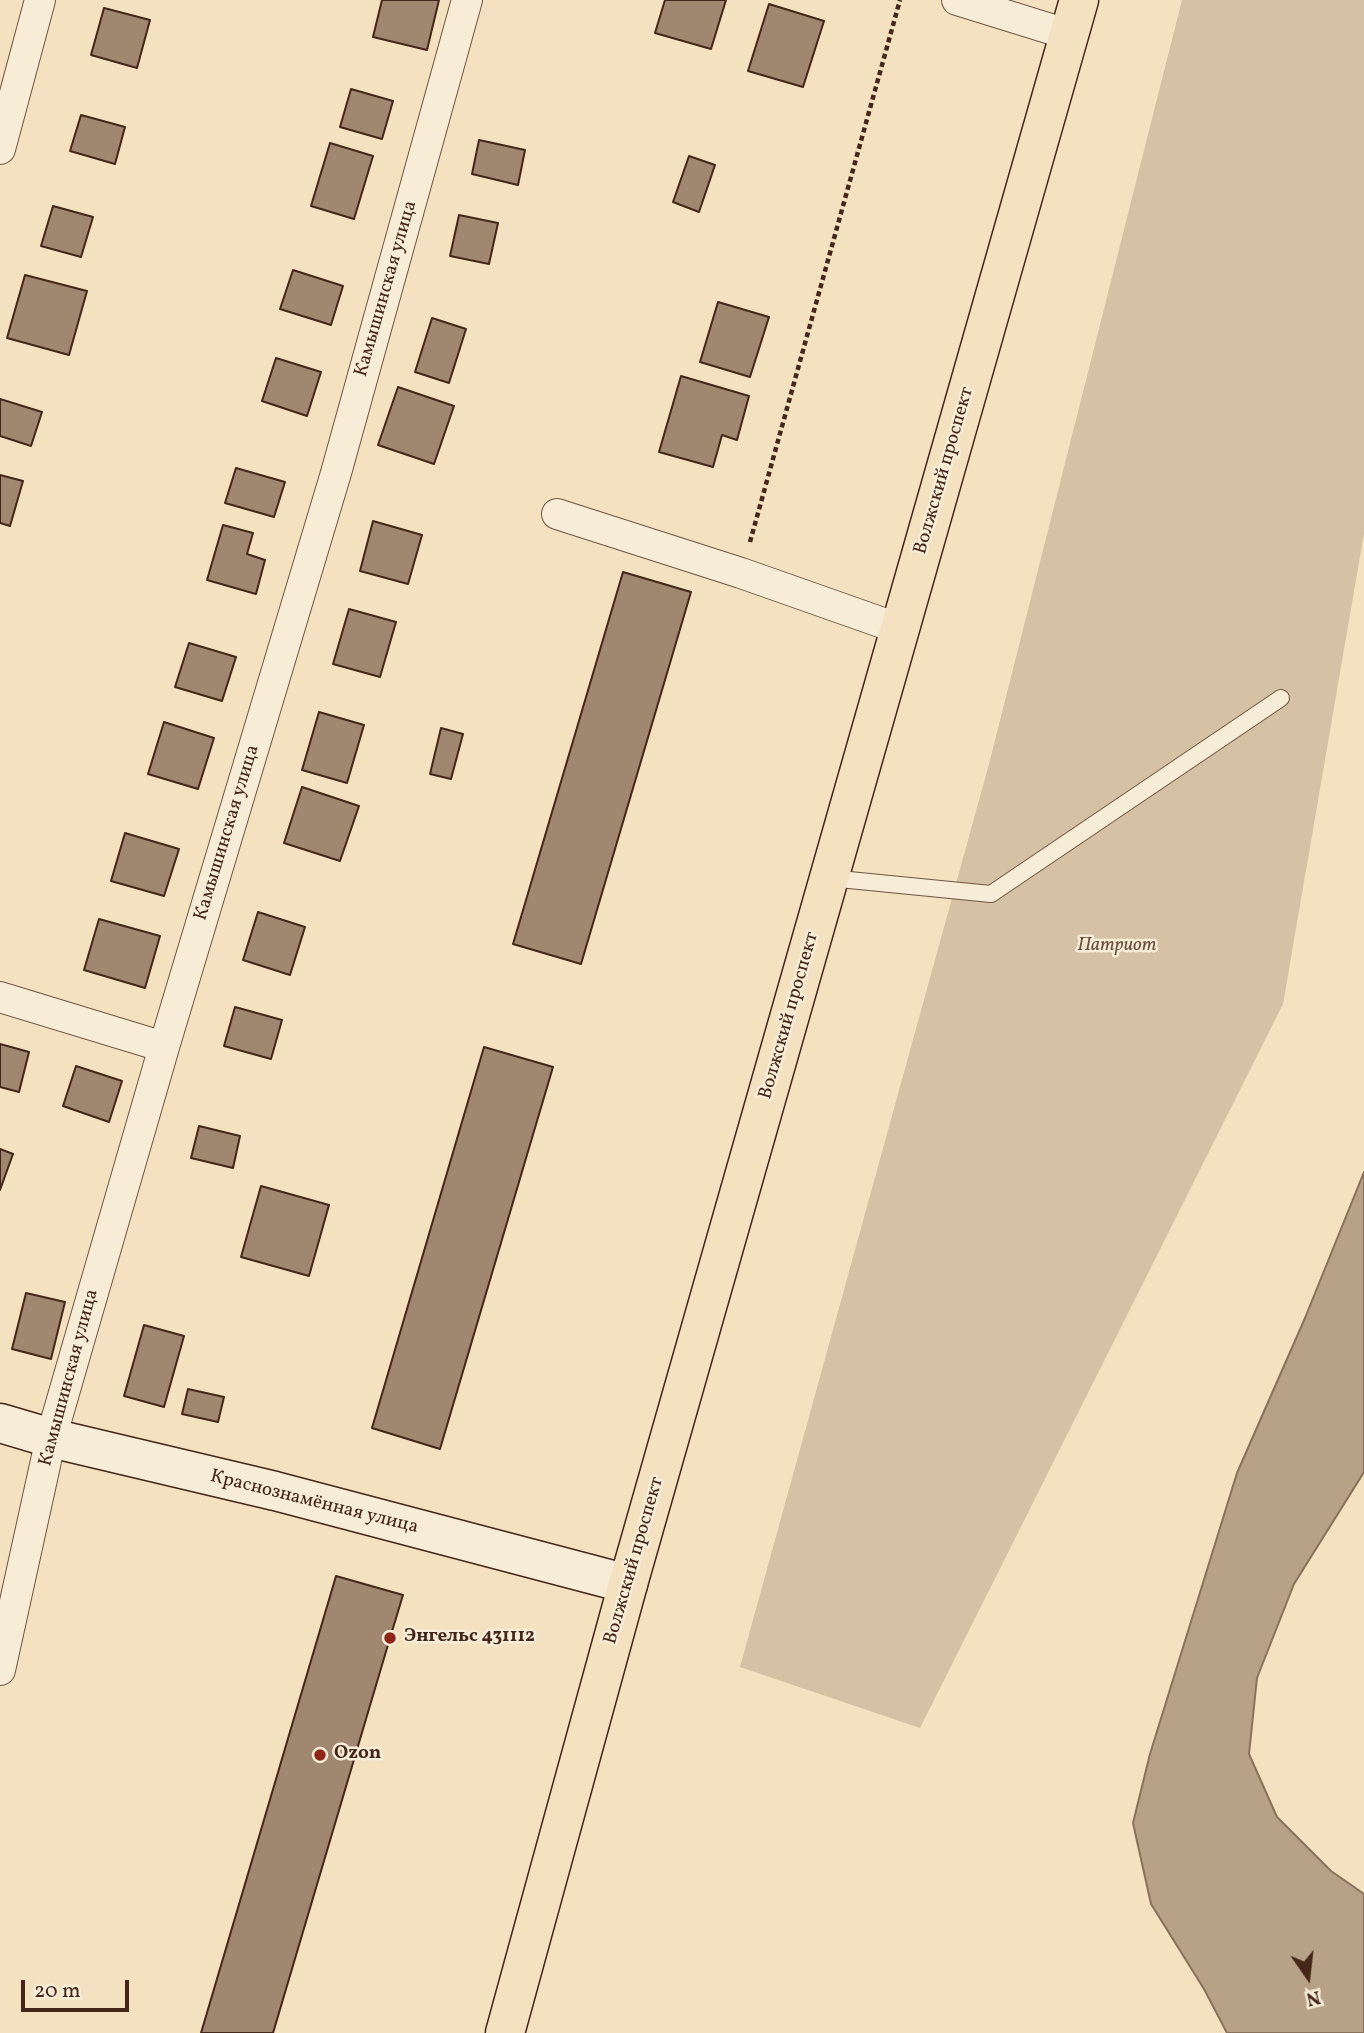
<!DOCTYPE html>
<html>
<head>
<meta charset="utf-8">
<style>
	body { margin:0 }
	#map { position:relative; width:1364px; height:2033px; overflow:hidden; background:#f3e1c0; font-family:Vollkorn,serif }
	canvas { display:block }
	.north { position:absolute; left:1273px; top:1942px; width:70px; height:70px; -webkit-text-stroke:5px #f7ecd6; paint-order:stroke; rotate:166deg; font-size:19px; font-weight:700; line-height:28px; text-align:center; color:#442718 }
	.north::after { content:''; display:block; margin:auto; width:24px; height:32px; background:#442718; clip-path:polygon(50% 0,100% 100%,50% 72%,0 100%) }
	.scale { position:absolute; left:21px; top:1980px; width:108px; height:32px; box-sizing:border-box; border:4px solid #442718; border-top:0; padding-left:9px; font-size:21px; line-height:24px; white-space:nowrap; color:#442718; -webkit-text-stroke:5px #f7ecd6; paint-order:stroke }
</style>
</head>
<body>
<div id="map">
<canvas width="1364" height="2033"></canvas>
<div class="north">N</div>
<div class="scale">20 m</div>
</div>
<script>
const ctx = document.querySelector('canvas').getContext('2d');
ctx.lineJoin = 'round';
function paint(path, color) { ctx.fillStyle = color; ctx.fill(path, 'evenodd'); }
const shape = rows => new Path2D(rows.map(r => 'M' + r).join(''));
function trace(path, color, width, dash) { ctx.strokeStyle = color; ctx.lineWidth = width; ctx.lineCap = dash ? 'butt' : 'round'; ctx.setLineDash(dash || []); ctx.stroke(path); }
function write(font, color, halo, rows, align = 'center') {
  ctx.font = font + ' Vollkorn,serif'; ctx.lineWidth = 5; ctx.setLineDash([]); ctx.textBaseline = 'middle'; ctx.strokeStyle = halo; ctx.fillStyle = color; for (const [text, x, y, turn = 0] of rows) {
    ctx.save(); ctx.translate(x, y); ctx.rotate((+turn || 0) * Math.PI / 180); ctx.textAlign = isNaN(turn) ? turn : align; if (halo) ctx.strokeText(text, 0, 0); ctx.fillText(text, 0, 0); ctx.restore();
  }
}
const green = shape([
	[1182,0,1364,0,1364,533,1283,1004,920,1728,740,1667,989,764]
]);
const water = shape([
	[1364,1172,1364,1472,1294,1584,1257,1678,1249,1754,1277,1817,1331,1871,1364,1894,1364,2033,1227,2033,1204,1989,1151,1904,1133,1823,1150,1754,1237,1473,1305,1318,1364,1172]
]);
const building = shape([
	[382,0,439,0,427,50,373,37,382,0],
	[665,0,726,0,711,49,655,33,665,0],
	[769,4,824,21,803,87,748,71,769,4],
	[104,8,150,20,137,68,91,55,104,8],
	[351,89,393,101,382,139,340,127,351,89],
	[81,115,125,127,115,164,70,151,81,115],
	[479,140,525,150,518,185,472,174,479,140],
	[330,143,373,156,354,219,311,206,330,143],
	[689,156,715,165,699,212,673,202,689,156],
	[53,206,93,217,81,257,41,246,53,206],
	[459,215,498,223,489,264,450,256,459,215],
	[293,270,343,286,331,325,280,309,293,270],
	[25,275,87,291,69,355,7,338,25,275],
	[718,302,769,317,750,377,700,362,718,302],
	[432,318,466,329,449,383,415,372,432,318],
	[276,358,321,372,307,416,262,401,276,358],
	[681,376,749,396,737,440,722,435,713,467,659,452,681,376],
	[398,387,454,406,434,464,378,445,398,387],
	[0,399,42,412,31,446,0,436,0,399],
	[236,468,285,482,274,517,225,503,236,468],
	[0,475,23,481,10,526,0,523,0,475],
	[373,521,422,535,408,584,360,571,373,521],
	[223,525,253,533,247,554,265,560,256,594,207,580,223,525],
	[623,572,691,592,581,964,513,944,623,572],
	[349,609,396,622,380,677,333,664,349,609],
	[189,643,236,657,222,701,175,687,189,643],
	[319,712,364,725,347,783,302,770,319,712],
	[164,722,214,738,198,789,148,774,164,722],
	[441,728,463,734,451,779,430,774,441,728],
	[302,787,359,806,340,861,284,843,302,787],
	[125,833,179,849,164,896,111,881,125,833],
	[258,912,305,927,290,975,243,960,258,912],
	[99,919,160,936,145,988,84,970,99,919],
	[235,1007,282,1020,271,1059,224,1046,235,1007],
	[0,1044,29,1052,19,1092,0,1087,0,1044],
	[484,1047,553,1067,440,1449,372,1428,484,1047],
	[76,1066,122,1081,109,1122,63,1106,76,1066],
	[199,1126,240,1136,233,1168,191,1158,199,1126],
	[0,1149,13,1154,0,1190,0,1149],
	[261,1186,329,1205,309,1276,241,1257,261,1186],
	[26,1293,65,1302,51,1359,12,1349,26,1293],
	[144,1325,184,1336,164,1407,124,1396,144,1325],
	[188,1389,224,1397,218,1422,182,1414,188,1389],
	[336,1576,403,1595,390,1638,273,2033,201,2033,336,1576]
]);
const path = shape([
	[750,542,900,0]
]);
const lane = shape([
	[829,878,991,894,1281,698]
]);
const street = shape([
	[957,0,1070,35],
	[0,149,40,0],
	[557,514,741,573,900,629],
	[0,997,164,1047],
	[0,1670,51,1438,164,1047,336,473,467,0]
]);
const secondary = shape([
	[0,1423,51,1438,275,1491,628,1584]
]);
const primary = shape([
	[505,2033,628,1584,1079,0]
]);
const markers = [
	[390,1638,7,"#8f2418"],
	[320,1755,7,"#8f2418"]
];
const streetNames = [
	["Камышинская улица",387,289,-74],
	["Волжский проспект",945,471,-74],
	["Камышинская улица",228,833,-73],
	["Волжский проспект",790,1016,-74],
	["Камышинская улица",70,1378,-75],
	["Краснознамённая улица",314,1503,14],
	["Волжский проспект",635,1561,-74]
];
const parkNames = [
	["Патриот",1117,947]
];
const poiNames = [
	["Энгельс 431112",404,1638],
	["Ozon",334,1755]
];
paint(green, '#d5c1a3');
paint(water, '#b8a287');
trace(water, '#8a715b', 2);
paint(building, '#9f886f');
trace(building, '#442718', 2);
trace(lane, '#705642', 18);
trace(street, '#705642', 32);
trace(secondary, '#442718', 41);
trace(primary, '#442718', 41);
trace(path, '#442718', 4.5, [5, 3.5]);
trace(lane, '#f7ecd6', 16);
trace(street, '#f7ecd6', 30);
trace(secondary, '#f7ecd6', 38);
trace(primary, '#f3e1c0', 38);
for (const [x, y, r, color] of markers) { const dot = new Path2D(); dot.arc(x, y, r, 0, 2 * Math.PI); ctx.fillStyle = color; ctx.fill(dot); trace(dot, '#f7ecd6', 2.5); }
write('19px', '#442718', '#f7ecd6', streetNames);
write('italic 19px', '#684e3b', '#f7ecd6', parkNames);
write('bold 19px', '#442718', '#f7ecd6', poiNames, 'left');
</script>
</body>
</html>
